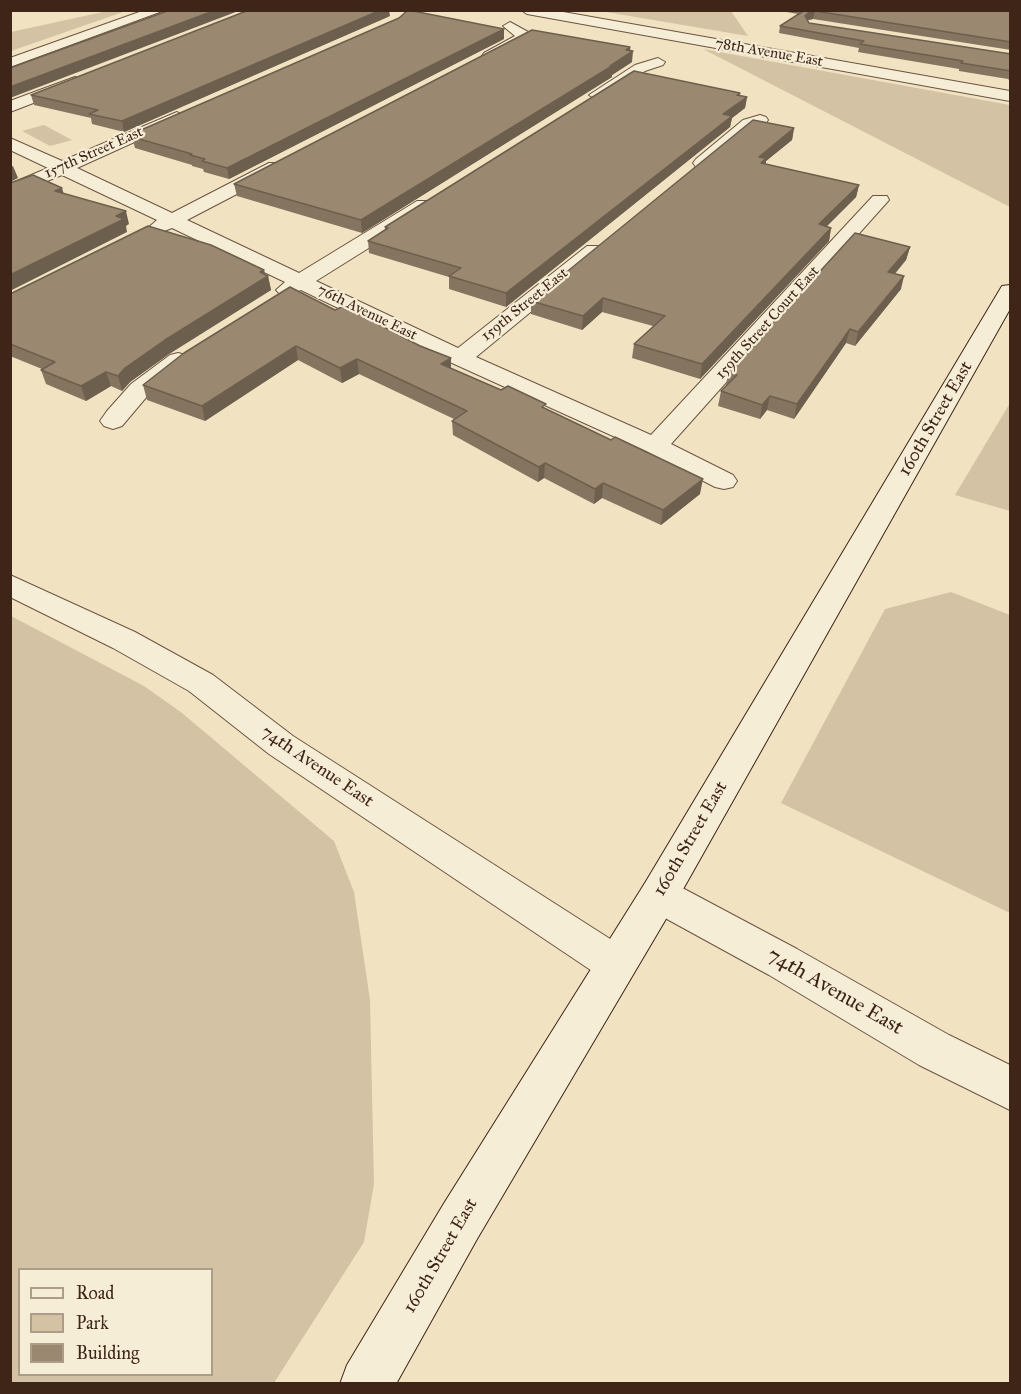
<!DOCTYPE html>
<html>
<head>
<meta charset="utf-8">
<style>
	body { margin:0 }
	#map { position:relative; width:1021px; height:1394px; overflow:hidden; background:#f1e3c1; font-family:"IM FELL Great Primer",serif }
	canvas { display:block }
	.frame { position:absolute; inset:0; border:12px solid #3e2518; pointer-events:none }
	.legend { position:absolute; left:18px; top:1268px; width:195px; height:108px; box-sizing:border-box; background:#f6edd7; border:2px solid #ac9d8b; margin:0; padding:8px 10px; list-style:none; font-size:18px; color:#3e2518 }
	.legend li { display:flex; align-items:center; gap:12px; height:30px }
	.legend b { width:30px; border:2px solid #ac9d8b }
</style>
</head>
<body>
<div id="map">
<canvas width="1021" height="1394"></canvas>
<div class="frame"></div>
<ul class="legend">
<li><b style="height:8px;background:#f6edd7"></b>Road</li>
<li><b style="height:16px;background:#d3c3a4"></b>Park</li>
<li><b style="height:16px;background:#9b8870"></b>Building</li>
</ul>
</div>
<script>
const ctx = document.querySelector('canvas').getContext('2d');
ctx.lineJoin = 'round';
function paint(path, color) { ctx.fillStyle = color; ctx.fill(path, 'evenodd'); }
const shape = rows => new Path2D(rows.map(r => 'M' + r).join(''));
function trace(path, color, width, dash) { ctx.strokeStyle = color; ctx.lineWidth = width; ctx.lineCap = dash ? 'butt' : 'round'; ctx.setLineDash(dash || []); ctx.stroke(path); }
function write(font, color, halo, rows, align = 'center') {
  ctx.font = font + ' "IM FELL Great Primer",serif'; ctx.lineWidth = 4.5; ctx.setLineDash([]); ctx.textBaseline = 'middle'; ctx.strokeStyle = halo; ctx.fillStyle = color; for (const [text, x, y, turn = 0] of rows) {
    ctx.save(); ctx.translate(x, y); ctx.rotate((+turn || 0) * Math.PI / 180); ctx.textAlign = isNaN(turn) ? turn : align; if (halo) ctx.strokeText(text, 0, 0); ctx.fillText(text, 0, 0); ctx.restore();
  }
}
const green = shape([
	[112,10,126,11,11,51,11,32],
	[600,11,731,11,748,36],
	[703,49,1010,105,1010,207],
	[44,125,72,140,50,146,22,131],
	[1010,403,1010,511,955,495],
	[951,592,1010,615,1010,913,781,803,885,609],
	[11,616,144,686,182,713,334,841,354,892,370,1000,374,1184,364,1242,274,1383,11,1383],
	[20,1270,212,1270,212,1374,20,1374]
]);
const minor = shape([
	[510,22,530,33,532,36,530,39,494,59,484,59,482,56,484,53,515,36,503,26,510,22],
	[658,58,665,62,663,65,645,71,603,98,597,100,589,95,635,65,658,58],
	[75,77,80,79,83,82,80,85,10,112,10,101,75,77],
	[177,112,185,117,183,120,77,168,172,213,269,163,281,163,284,167,281,171,187,220,299,273,417,201,431,201,433,205,431,209,316,281,458,348,587,246,601,246,604,250,601,254,476,357,651,435,873,196,887,196,889,200,671,444,733,475,737,481,733,487,724,489,715,487,646,451,452,363,301,290,287,296,280,294,276,290,285,282,172,228,159,233,152,231,149,227,157,220,62,175,10,196,10,184,48,168,10,150,10,138,62,161,177,112],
	[760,115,766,117,768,120,766,123,755,126,708,167,696,167,693,163,696,159,743,120,760,115],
	[178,353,186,355,190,360,186,365,149,394,122,426,113,429,104,426,100,421,107,411,131,384,170,355,178,353],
	[659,878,673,883,797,949,949,1035,1010,1065,1010,1110,919,1065,769,975,645,907,640,895,645,883,659,878]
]);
const tertiary = shape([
	[145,10,165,10,10,67,10,58,145,10],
	[521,10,552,10,1010,91,1010,101,527,14,521,10],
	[10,575,135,632,213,675,293,736,629,951,635,964,629,977,615,982,601,977,269,754,189,691,113,648,10,597,10,575]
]);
const secondary = shape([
	[1010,285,1010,309,673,907,477,1239,396,1384,340,1384,347,1365,443,1205,645,883,999,291,1002,286,1010,285]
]);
const wall = shape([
	[775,10,1011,10,1011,50,813,19,808,20,809,23,1011,54,1011,84,1009,84,1010,81,1008,79,959,71,959,69,858,52,859,48,779,33,780,26,798,14],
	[390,16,124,132,92,124,91,118,34,105,31,95],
	[504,39,229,179,204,172,203,169,192,166,192,165,135,148,132,137,135,136,134,133],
	[630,47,632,62,612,75,612,77,362,233,237,196,234,184],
	[740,96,747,97,745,108,732,118,730,127,506,307,449,289,449,277,369,253,368,241,385,230,385,227],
	[794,128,792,140,766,161,766,164,859,185,856,197,827,226,831,228,829,241,700,379,632,358,634,344,653,326,602,312,582,330,531,314,531,301],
	[910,247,906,260,895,274,901,289,855,346,846,343,794,419,767,410,760,419,718,406,721,391,726,386,728,372],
	[264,270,265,274,268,276,271,290,169,354,130,382,122,391,111,386,86,401,46,384,41,370,42,369,10,356,10,294],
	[335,310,451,358,451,369,546,409,700,494,661,525,602,498,594,504,544,478,538,482,453,435,452,421,454,419,359,374,342,383,298,360,205,421,147,400,143,385]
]);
const shadedWall = shape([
	[216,10,241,10,10,98,10,87],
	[381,10,389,10,390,16,124,132,122,121],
	[815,11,813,19,808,20,805,16,809,12],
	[504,29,504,39,229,179,227,168],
	[630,47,630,53,633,51,632,62,612,75,612,77,362,233,361,220,610,66,626,50],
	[740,93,739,103,747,97,745,108,732,118,730,127,506,307,506,293],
	[794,128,792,140,766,161,764,170,759,157],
	[13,166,18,178,10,182,10,167],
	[859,185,856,197,816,237,819,224],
	[62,188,66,201,55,191],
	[126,211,129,224,126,226,127,232,10,291,10,275],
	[831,228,829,241,700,379,702,364],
	[910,247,906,260,884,285,888,272],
	[264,270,265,278,268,276,271,290,169,354,130,382,122,391,118,376,125,368,260,272],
	[904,276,901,289,855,346,858,332],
	[603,298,602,312,582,330,583,316],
	[850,329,846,343,794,419,797,404],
	[296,346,298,360,205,421,202,406],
	[451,358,451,372,441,364],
	[357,359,359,374,342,383,340,368],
	[106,372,111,386,86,401,81,386],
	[770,396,767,410,760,419,762,405],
	[545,463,544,478,538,482,539,467],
	[703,479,700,494,661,525,663,510],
	[603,483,602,498,594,504,595,489]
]);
const building = shape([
	[170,10,216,10,10,87,10,68,170,10],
	[249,10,381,10,122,121,89,114,98,110,31,95,249,10],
	[408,10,504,29,227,168,202,161,205,159,190,155,192,154,132,137,139,134,134,133,399,18,408,10],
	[805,10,1011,10,1011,42,815,11,809,12,805,16,809,23,1011,54,1011,71,961,63,963,61,860,44,864,41,780,26,805,10],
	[532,30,630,47,626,50,633,51,610,66,612,66,361,220,234,184,532,30],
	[634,71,740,93,737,95,747,97,723,114,732,116,506,293,449,276,461,268,368,241,388,228,385,227,634,71],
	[753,120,794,128,759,157,766,158,761,163,859,185,819,224,831,228,702,364,634,344,665,316,603,298,583,316,531,301,753,120],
	[33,175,62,188,55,191,126,211,116,216,124,219,10,275,10,183,33,175],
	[148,226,211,245,264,270,260,272,268,276,165,340,125,368,118,376,106,372,81,386,41,370,55,362,10,344,10,294,148,226],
	[855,233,910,247,888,272,904,276,858,332,850,329,797,404,770,396,762,405,721,391,737,375,728,372,855,233],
	[290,287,335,310,344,306,420,346,451,358,441,364,501,390,508,386,546,404,542,407,611,440,615,437,703,479,663,510,603,483,595,489,545,463,539,467,452,421,467,411,357,359,340,368,296,346,202,406,143,385,184,353,290,287]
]);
const farStreetnames = [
	["78th Avenue East",769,53,10],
	["157th Street East",94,153,-24],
	["159th Street East",525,305,-39],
	["76th Avenue East",367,313,26],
	["159th Street Court East",768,323,-48]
];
const streetNames = [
	["160th Street East",936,419,-60],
	["74th Avenue East",317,767,34],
	["160th Street East",691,839,-60],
	["160th Street East",441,1256,-60]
];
const nearStreetnames = [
	["74th Avenue East",835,992,30]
];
paint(green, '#d3c3a4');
trace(minor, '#6b5442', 2);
trace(tertiary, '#6b5442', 2);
trace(secondary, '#3e2518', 2);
paint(minor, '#f6edd7');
paint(tertiary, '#f6edd7');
paint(secondary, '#f6edd7');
paint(wall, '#857560');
paint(shadedWall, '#6c5f4e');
paint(building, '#9b8870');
trace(building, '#6c5f4e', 1.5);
write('15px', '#3e2518', '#f6edd7', farStreetnames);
write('18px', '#3e2518', '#f6edd7', streetNames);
write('21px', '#3e2518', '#f6edd7', nearStreetnames);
</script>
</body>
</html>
